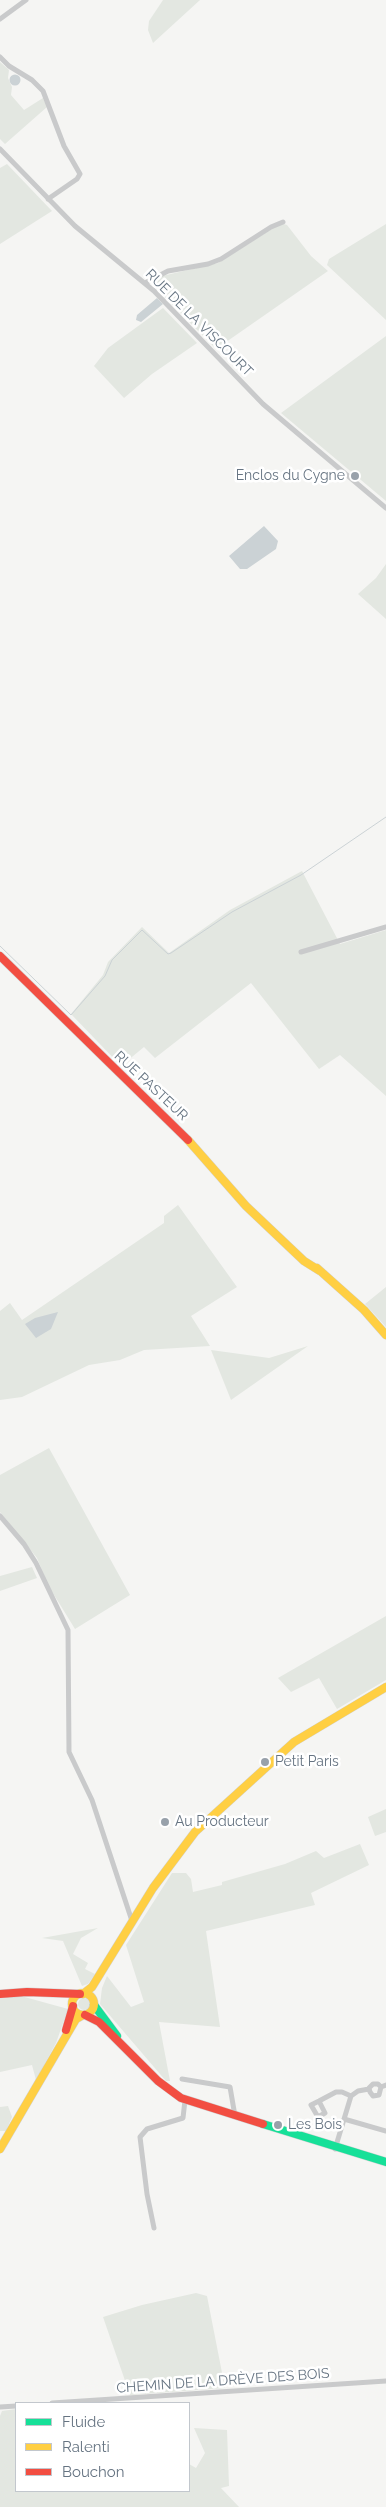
<!DOCTYPE html>
<html>
<head>
<meta charset="utf-8">
<style>
	body { margin:0 }
	#map { position:relative; width:386px; height:2507px; overflow:hidden; background:#f5f5f3; font-family:Raleway,sans-serif }
	canvas { display:block }
	.legend { position:absolute; left:15px; top:2402px; width:175px; height:90px; box-sizing:border-box; background:#fff; border:1px solid #c2c7cd; margin:0; padding:6px 9px; list-style:none; font-size:15px; color:#667482 }
	.legend li { display:flex; align-items:center; gap:10px; height:25px }
	.legend b { width:25px; border:1px solid #c2c7cd }
</style>
</head>
<body>
<div id="map">
<canvas width="386" height="2507"></canvas>
<ul class="legend">
<li><b style="height:6px;background:#16e098"></b>Fluide</li>
<li><b style="height:6px;background:#ffcf43"></b>Ralenti</li>
<li><b style="height:6px;background:#f24e42"></b>Bouchon</li>
</ul>
</div>
<script>
const ctx = document.querySelector('canvas').getContext('2d');
ctx.lineJoin = 'round';
function paint(path, color) { ctx.fillStyle = color; ctx.fill(path, 'evenodd'); }
const shape = rows => new Path2D(rows.map(r => 'M' + r).join(''));
function trace(path, color, width, dash) { ctx.strokeStyle = color; ctx.lineWidth = width; ctx.lineCap = dash ? 'butt' : 'round'; ctx.setLineDash(dash || []); ctx.stroke(path); }
function write(font, color, halo, rows, align = 'center') {
  ctx.font = font + ' Raleway,sans-serif'; ctx.lineWidth = 5; ctx.setLineDash([]); ctx.textBaseline = 'middle'; ctx.strokeStyle = halo; ctx.fillStyle = color; for (const [text, x, y, turn = 0] of rows) {
    ctx.save(); ctx.translate(x, y); ctx.rotate((+turn || 0) * Math.PI / 180); ctx.textAlign = isNaN(turn) ? turn : align; if (halo) ctx.strokeText(text, 0, 0); ctx.fillText(text, 0, 0); ctx.restore();
  }
}
const green = shape([
	[163,0,200,0,153,43,148,30,149,21],
	[0,62,9,70,8,78,12,87,11,95,24,110,43,98,47,107,5,144,0,139],
	[7,164,52,211,0,244,0,168],
	[281,223,287,225,311,256,328,271,216,349,152,284,162,276,218,263],
	[386,224,386,320,327,265,329,259],
	[163,308,197,343,152,374,124,398,94,366,108,348],
	[386,336,386,501,281,413],
	[386,564,386,619,358,594,376,578],
	[302,871,340,944,386,930,386,1096,340,1055,319,1069,251,983,155,1058,144,1047,121,1066,71,1014,103,975,108,962,142,927,169,953,230,910],
	[178,1205,237,1287,191,1316,210,1346,144,1350,120,1360,89,1365,22,1397,0,1400,0,1311,10,1303,22,1320,164,1223,164,1216],
	[386,1287,386,1327,365,1304],
	[308,1346,231,1400,211,1350,269,1358],
	[49,1448,130,1595,75,1629,48,1585,37,1558,0,1512,0,1475],
	[32,1567,37,1578,0,1591,0,1576],
	[386,1616,386,1680,337,1709,319,1678,291,1692,278,1678],
	[386,1809,386,1832,375,1836,368,1817],
	[360,1844,369,1865,311,1893,315,1905,206,1931,220,2027,159,2022,170,2081,166,2081,100,2004,102,1988,107,1976,131,2007,144,2002,126,1945,172,1873,186,1873,191,1879,193,1892,222,1885,222,1882,285,1864,316,1851,324,1858],
	[98,1928,81,1938,73,1954,88,1963,85,1969,95,1974,88,1984,82,1986,63,1941,42,1938],
	[21,1996,68,2009,56,2043,36,2080,32,2065,0,2072,0,1999],
	'78 2004a6 6 0 1 1 12 0a6 6 0 1 1-12 0Z',
	[8,2106,12,2117,6,2131,0,2131,0,2107],
	[196,2293,207,2296,225,2388,130,2395,103,2317,142,2305],
	[16,2409,16,2491,189,2491,189,2464,196,2468,205,2453,194,2428,227,2430,229,2486,221,2488,239,2507,0,2507,0,2416,2,2411]
]);
const water = shape([
	'9.5 80a5.5 5.5 0 1 1 11 0a5.5 5.5 0 1 1-11 0Z',
	[157,298,163,304,141,322,136,320,137,315],
	[264,526,278,541,276,549,247,569,240,569,229,556],
	[58,1312,51,1329,36,1338,25,1324,35,1318]
]);
const stream = shape([
	[0,946,71,1015,105,976,112,960,142,930,168,954,171,953,232,912,301,875,386,817]
]);
const street = shape([
	[0,19,26,0],
	[0,57,9,66,32,80,43,91,64,146,80,174,77,179,48,199],
	[0,149,75,226,154,291,263,404,386,508],
	[145,283,168,271,208,264,221,259,271,227,283,222],
	[301,952,386,927],
	[0,1516,24,1544,36,1563,68,1630,69,1752,92,1800,132,1921],
	[182,2079,230,2087,235,2116],
	[381,2087,378,2084,373,2084,369,2088,370,2092,373,2096,379,2095,381,2087,386,2085],
	[319,2101,325,2113,318,2117,311,2105,319,2101,336,2092,342,2092,351,2096],
	[344,2119,386,2131],
	[335,2149,351,2096,358,2091,369,2089],
	[154,2228,147,2194,140,2137,147,2129,183,2118,185,2100],
	[52,2403,386,2381],
	[0,2407,16,2406]
]);
const fast = shape([
	[94,2005,117,2036],
	[263,2124,386,2162]
]);
const slow = shape([
	[188,1140,246,1206,304,1261,320,1271],
	[317,1268,364,1310,386,1335],
	'72 2004a11 11 0 1 1 22 0a11 11 0 1 1-22 0Z',
	[83,1994,92,1987,153,1888,195,1832,294,1742,386,1687],
	[0,2149,76,2019,83,2015]
]);
const jam = shape([
	[0,956,188,1140],
	[0,1994,27,1992,80,1994],
	[85,2015,99,2022,158,2081,181,2098,263,2124],
	[66,2030,73,2006]
]);
const markers = [
	[355,476,5,"#98a1aa"],
	[265,1762,5,"#98a1aa"],
	[165,1822,5,"#98a1aa"],
	[278,2125,5,"#98a1aa"]
];
const streetNames = [
	["RUE DE LA VISCOURT",199,323,45],
	["RUE PASTEUR",151,1086,43],
	["CHEMIN DE LA DRÈVE DES BOIS",223,2381,-4]
];
const poiNames = [
	["Enclos du Cygne",345,476,"right"],
	["Petit Paris",275,1762],
	["Au Producteur",175,1822],
	["Les Bois",288,2125]
];
paint(green, '#e3e7e1');
paint(water, '#cbd2d5');
trace(stream, '#cbd2d5', 1);
trace(fast, '#d1d2d3', 9);
trace(slow, '#d1d2d3', 9);
trace(jam, '#d1d2d3', 9);
trace(street, '#c9cacb', 5);
trace(fast, '#16e098', 8);
trace(slow, '#ffcf43', 8);
trace(jam, '#f24e42', 8);
for (const [x, y, r, color] of markers) { const dot = new Path2D(); dot.arc(x, y, r, 0, 2 * Math.PI); ctx.fillStyle = color; ctx.fill(dot); trace(dot, '#fff', 2); }
write('14px', '#667482', '#fff', streetNames);
write('14px', '#667482', '#fff', poiNames, 'left');
</script>
</body>
</html>
